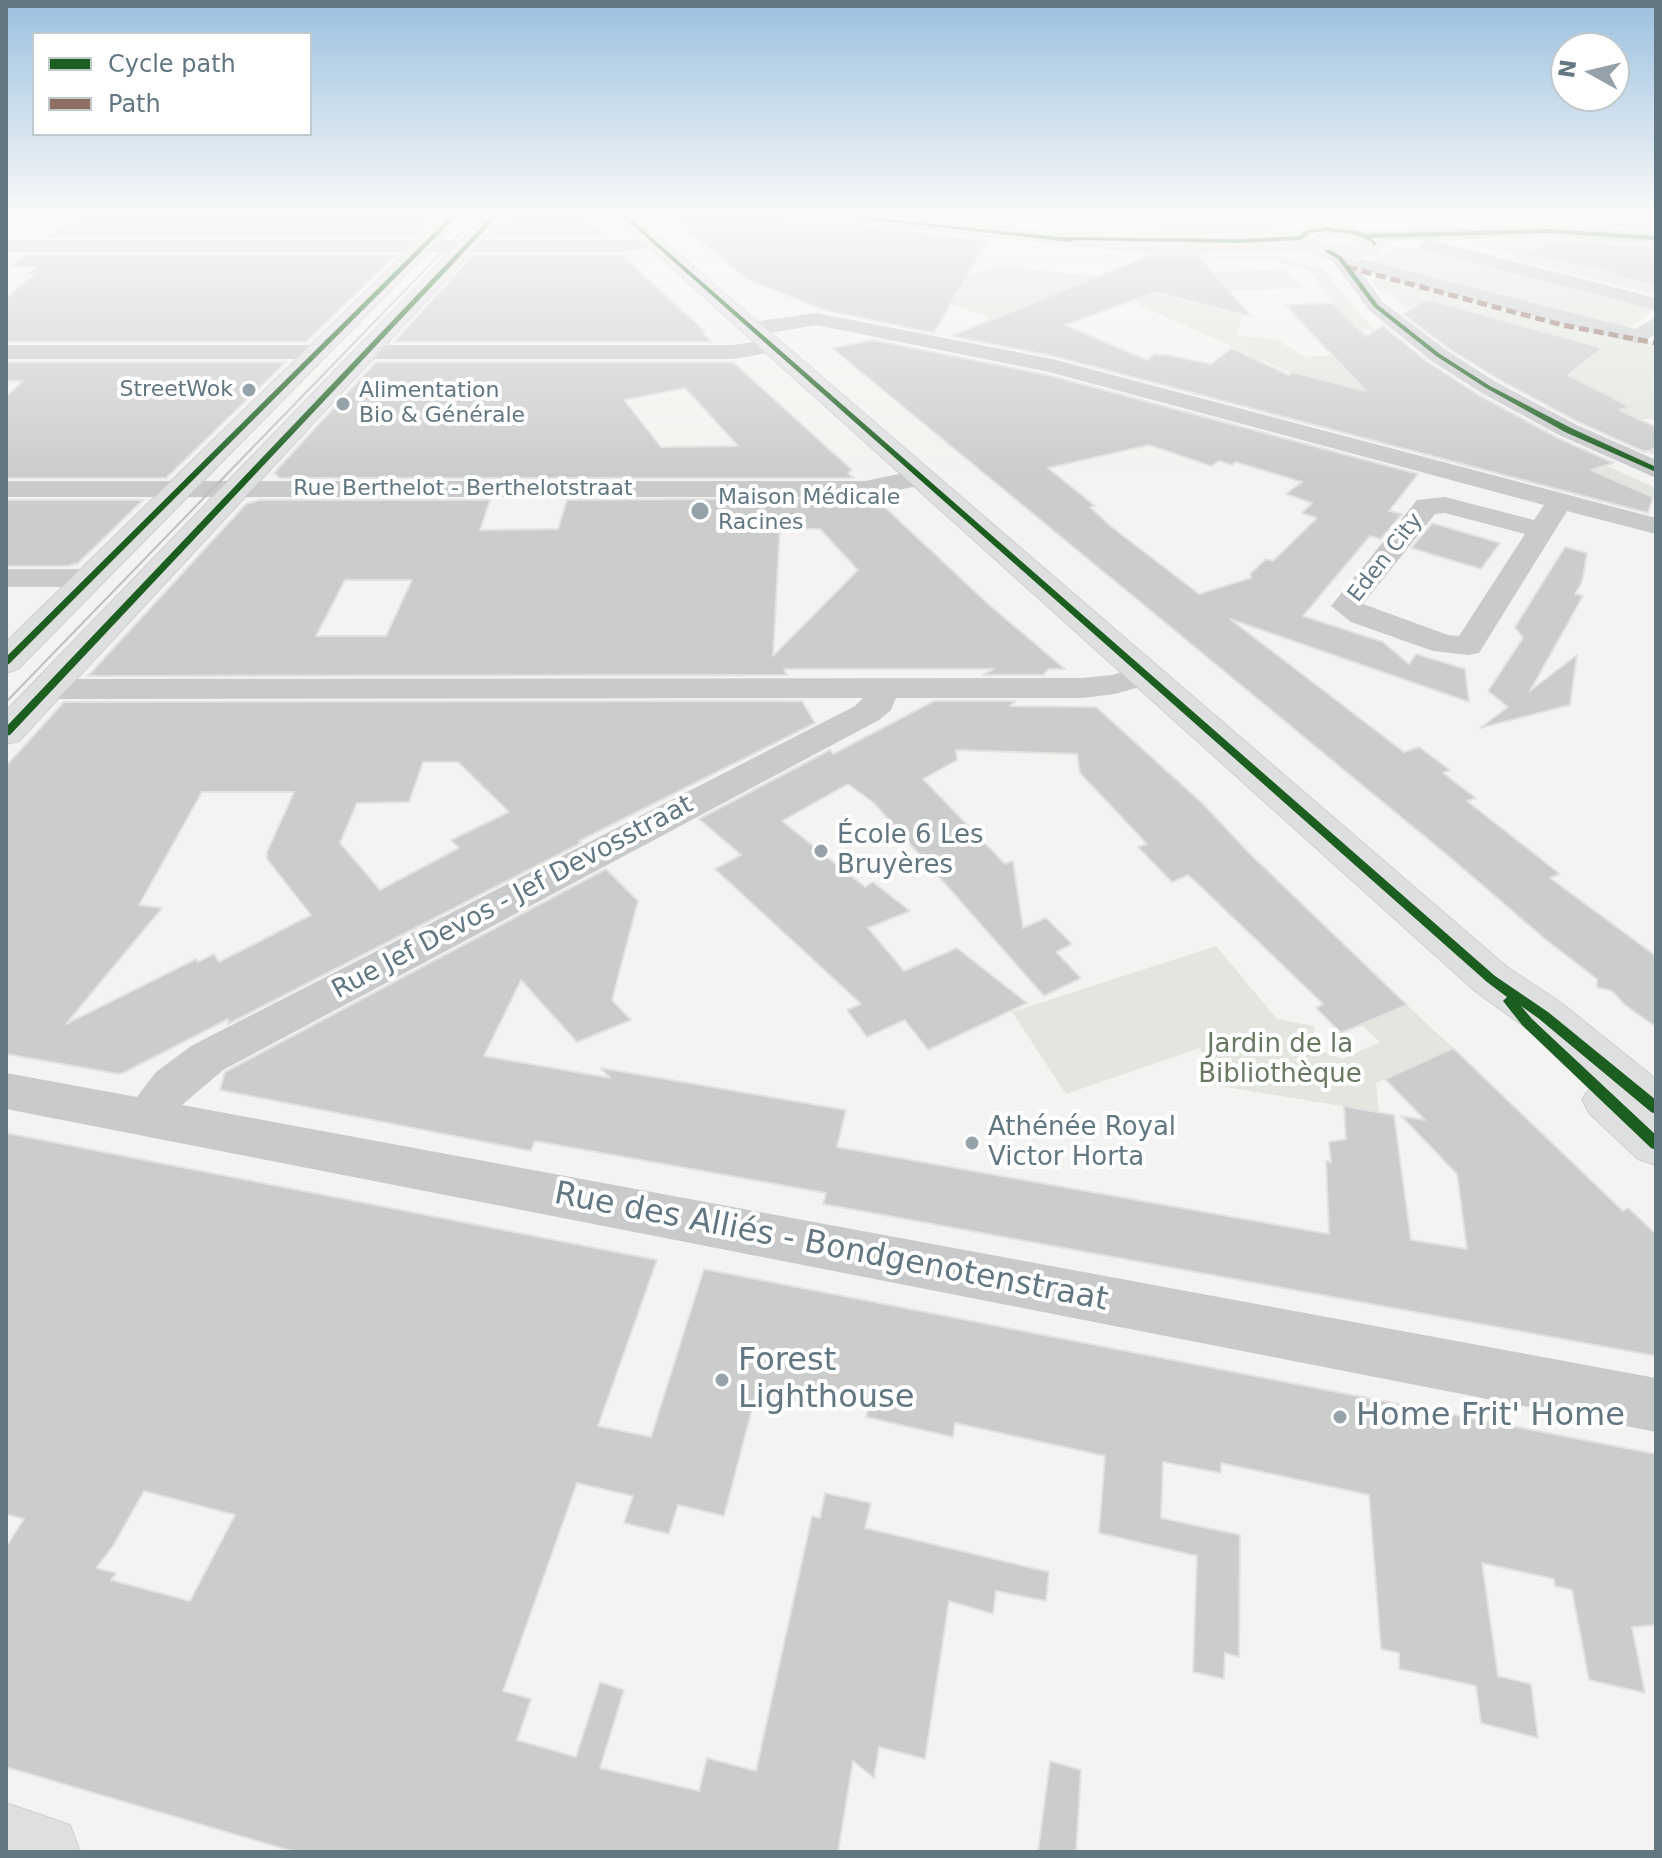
<!DOCTYPE html>
<html>
<head>
<meta charset="utf-8">
<style>
	body { margin:0 }
	#map { position:relative; width:1662px; height:1858px; overflow:hidden; background:#f3f3f1; font-family:"DejaVu Sans",sans-serif }
	canvas { display:block }
	.frame { position:absolute; inset:0; border:8px solid #627782; pointer-events:none }
	.legend { position:absolute; left:32px; top:32px; width:280px; height:104px; box-sizing:border-box; background:#fff; border:2px solid #c0c9cd; margin:0; padding:10px 14px; list-style:none; font-size:24px; color:#627782 }
	.legend li { display:flex; align-items:center; gap:16px; height:40px }
	.legend b { width:40px; border:2px solid #c0c9cd }
	.north { position:absolute; left:1550px; top:32px; width:80px; height:80px; box-sizing:border-box; background:#fff; border:2px solid #c0c9cd; border-radius:50%; rotate:278deg; font-size:22px; font-weight:700; line-height:32px; text-align:center; color:#627782 }
	.north::after { content:''; display:block; margin:auto; width:28px; height:36px; background:#95a2a9; clip-path:polygon(50% 0,100% 100%,50% 72%,0 100%) }
</style>
</head>
<body>
<div id="map">
<canvas width="1662" height="1858"></canvas>
<div class="frame"></div>
<ul class="legend">
<li><b style="height:10px;background:#1b5e20"></b>Cycle path</li>
<li><b style="height:10px;background:#8d6e63"></b>Path</li>
</ul>
<div class="north">N</div>
</div>
<script>
const ctx = document.querySelector('canvas').getContext('2d');
ctx.lineJoin = 'round';
function paint(path, color) { ctx.fillStyle = color; ctx.fill(path, 'evenodd'); }
const shape = rows => new Path2D(rows.map(r => 'M' + r).join(''));
function trace(path, color, width, dash) { ctx.strokeStyle = color; ctx.lineWidth = width; ctx.lineCap = dash ? 'butt' : 'round'; ctx.setLineDash(dash || []); ctx.stroke(path); }
function write(font, color, halo, rows, align = 'center') {
  ctx.font = font + ' "DejaVu Sans",sans-serif'; ctx.lineWidth = 8; ctx.setLineDash([]); ctx.textBaseline = 'middle'; ctx.strokeStyle = halo; ctx.fillStyle = color; for (const [text, x, y, turn = 0] of rows) {
    ctx.save(); ctx.translate(x, y); ctx.rotate((+turn || 0) * Math.PI / 180); ctx.textAlign = isNaN(turn) ? turn : align; if (halo) ctx.strokeText(text, 0, 0); ctx.fillText(text, 0, 0); ctx.restore();
  }
}
const green = shape([
	[948,216,1313,216,1275,231,1230,235,1053,226],
	[1527,238,1592,240,1601,245,1618,245,1618,241,1656,245,1656,295,1511,259,1517,255,1463,242],
	[1397,247,1425,249,1656,308,1629,329,1373,262],
	[1214,256,1276,256,1323,269,1368,323,1409,356,1596,461,1656,488,1656,495,1652,497,1595,471,1390,351,1369,330,1361,330,1332,303,1310,271,1274,261,1221,261],
	[1014,267,1105,278,1133,295,1157,294,1243,316,1236,335,1278,340,1305,357,1338,355,1421,409,1287,371,1110,292,993,319,950,304,966,276,988,268],
	[1284,269,1303,288,1210,292,1193,273],
	[1378,276,1400,277,1656,345,1656,419,1638,419,1621,424,1624,427,1616,430,1656,448,1656,456,1533,396,1476,363,1426,327,1455,326,1451,321,1455,320,1467,324,1480,314,1427,299,1414,307,1404,308,1390,292,1379,292,1372,281],
	[1483,333,1495,343,1513,351,1479,355,1456,338],
	[1543,362,1577,383,1537,388,1501,369,1503,365,1518,363],
	[1593,390,1614,398,1629,407,1620,410,1623,412,1593,417,1561,400],
	[1216,946,1277,1019,1314,1026,1316,1050,1343,1059,1380,1042,1361,1024,1407,1005,1453,1048,1376,1083,1379,1112,1213,1085,1200,1048,1066,1094,1012,1012]
]);
const building = shape([
	[75,216,437,216,415,237,48,237,75,216],
	[509,216,585,216,607,237,490,237,509,216],
	[670,216,788,216,987,241,934,333,824,310,748,280,670,216],
	[1549,216,1640,218,1656,220,1656,229,1554,222,1549,216],
	[1552,240,1656,247,1656,286,1612,275,1613,272,1528,255,1552,240],
	[25,255,396,255,306,342,6,342,6,298,35,274,27,274,36,267,11,266,25,255],
	[473,255,626,255,625,258,706,332,702,332,712,342,394,342,473,255],
	[1199,256,1252,317,1156,292,1065,325,1147,360,1154,354,1167,355,1211,364,1232,348,1289,375,1292,372,1366,391,1285,305,1332,303,1366,336,1383,326,1428,362,1479,395,1558,438,1614,463,1591,470,1653,497,1648,513,1053,356,951,336,1145,257,1199,256],
	[1427,299,1603,348,1568,375,1616,399,1614,399,1631,407,1620,410,1656,427,1656,448,1645,452,1578,422,1498,379,1448,348,1403,314,1427,299],
	[873,340,1048,375,1418,474,1389,511,1402,514,1381,539,1370,536,1303,616,1383,642,1409,664,1416,654,1465,669,1469,702,1230,619,1404,752,1419,747,1450,770,1443,773,1476,798,1467,801,1560,874,1550,878,1656,956,1656,1027,1625,1005,1612,991,1597,987,1597,979,1545,939,1452,859,832,348,873,340],
	[1149,445,1211,466,1219,461,1232,465,1236,462,1302,482,1286,494,1312,503,1302,513,1317,518,1273,561,1266,559,1250,574,1251,578,1199,594,1109,525,1090,507,1095,506,1048,468,1149,445],
	[6,362,286,362,166,478,6,478,6,397,23,381,6,381,6,362],
	[376,362,733,362,852,470,848,473,854,478,280,478,274,473,376,362],
	[685,388,738,446,661,447,624,400,685,388],
	[875,498,988,604,1065,669,1049,669,1043,675,983,675,994,669,784,669,787,675,88,676,246,504,260,500,490,500,480,530,558,529,567,500,875,498],
	[780,528,820,529,858,570,773,656,780,528],
	[345,580,412,580,386,636,316,636,345,580],
	[6,500,143,500,78,563,68,566,6,566,6,500],
	[1432,523,1500,543,1481,569,1411,548,1432,523],
	[1565,547,1587,553,1582,582,1575,594,1583,596,1530,691,1577,655,1570,705,1480,728,1508,707,1488,691,1523,638,1515,627,1565,547],
	[802,701,815,723,579,841,581,843,228,1024,228,1019,125,1072,119,1074,6,1054,6,766,64,702,802,701],
	[423,762,458,762,509,812,451,840,459,848,380,890,340,843,357,803,409,802,423,762],
	[202,792,294,792,267,852,267,859,311,915,219,962,214,954,198,962,196,959,66,1024,162,908,139,905,202,792],
	[934,701,1016,701,1010,706,1096,707,1202,803,1249,853,1407,1005,1341,1033,1316,1008,1323,1004,1197,883,1188,875,1172,882,1138,847,1147,844,1080,773,1077,754,956,750,957,760,923,779,1005,864,1013,861,1023,928,1046,918,1072,944,1056,952,1081,978,1044,996,874,803,848,784,782,821,865,887,873,882,910,911,868,928,904,971,957,948,1027,1003,928,1050,905,1020,867,1037,847,1010,861,1004,715,869,741,855,699,819,830,750,833,754,934,701],
	[606,869,638,901,612,1000,631,1020,577,1042,521,980,484,1056,610,1078,601,1068,846,1110,837,1147,1329,1234,1326,1161,1331,1162,1329,1142,1346,1139,1344,1106,1394,1115,1411,1240,1467,1249,1457,1174,1401,1116,1425,1120,1385,1079,1453,1048,1623,1211,1628,1208,1656,1234,1656,1356,823,1204,826,1193,535,1141,531,1151,220,1090,225,1072,606,869],
	[6,1133,657,1260,598,1426,651,1437,704,1269,1656,1454,1656,1625,1632,1627,1645,1693,1589,1680,1572,1590,1555,1586,1554,1579,1482,1563,1498,1676,1531,1684,1538,1738,1481,1723,1476,1686,1399,1669,1399,1653,1381,1649,1369,1495,1221,1463,1221,1473,1163,1462,1161,1518,1240,1535,1239,1657,1225,1653,1224,1679,1193,1672,1197,1556,1099,1533,1105,1456,955,1423,953,1437,866,1417,869,1401,805,1388,801,1403,756,1394,724,1516,678,1505,669,1534,624,1523,633,1496,577,1483,503,1691,531,1699,517,1740,576,1757,600,1682,624,1690,600,1768,699,1791,707,1758,756,1771,812,1516,820,1518,825,1493,871,1503,865,1528,1049,1572,1046,1601,996,1591,993,1614,949,1601,925,1759,879,1747,874,1778,853,1761,838,1852,295,1852,6,1767,6,1547,24,1519,6,1514,6,1133],
	[144,1491,235,1515,190,1601,111,1580,116,1573,96,1568,113,1546,144,1491],
	[1050,1761,1081,1770,1076,1852,1038,1852,1050,1761]
]);
const street = shape([
	[1550,225,1656,232,1656,244,1550,237,1431,240,1656,298,1656,310,1422,249,1419,245,1426,240,1365,242,1356,236,1365,230,1550,225],
	[653,236,660,238,663,242,660,246,625,252,6,252,6,240,625,240,653,236],
	[1328,245,1347,254,1353,262,1361,259,1635,329,1656,317,1656,334,1639,344,1360,271,1383,302,1446,350,1496,382,1577,425,1656,460,1656,478,1559,435,1480,392,1430,360,1369,310,1333,262,1318,251,1328,245],
	[816,313,1052,359,1656,518,1656,534,1567,511,1479,653,1468,655,1433,651,1351,622,1331,606,1417,500,1445,497,1534,520,1544,505,1049,372,816,325,753,336,742,329,753,322,816,313],
	[1445,513,1525,534,1459,636,1448,635,1363,604,1435,514,1445,513],
	[771,339,782,346,779,351,733,359,365,359,354,352,365,345,733,345,771,339],
	[6,345,316,345,327,352,316,359,6,359,6,345],
	[918,470,927,472,931,478,927,484,865,497,6,497,6,481,865,481,918,470],
	[6,569,90,569,100,572,105,578,100,584,90,587,6,587,6,569],
	[1146,665,1157,668,1162,675,1157,682,1115,694,1082,698,896,698,891,710,879,720,223,1070,182,1105,1656,1378,1656,1432,6,1109,6,1073,137,1097,156,1072,191,1046,855,706,863,698,48,699,36,696,32,689,36,682,48,679,1082,678,1112,675,1146,665]
]);
const secondary = shape([
	[443,216,464,216,18,669,6,673,6,642,443,216],
	[484,216,505,216,19,741,6,744,6,711,484,216],
	[614,216,635,216,1507,967,1560,1002,1656,1079,1656,1165,1638,1159,1589,1113,1582,1099,1593,1084,1526,1028,1475,991,614,216],
	[847,216,907,216,1058,232,1240,235,1295,232,1302,227,1327,223,1364,229,1379,236,1385,244,1378,252,1353,259,1328,257,1305,250,1155,253,857,222,847,216],
	[1327,235,1352,239,1363,244,1352,247,1330,245,1312,239,1327,235],
	[6,1803,70,1825,80,1852,6,1852,6,1803]
]);
const tram = shape([
	[6,702,477,216]
]);
const quiet = shape([
	[1347,267,1562,325,1656,343]
]);
const cycleway = shape([
	[451,216,457,216,9,664,6,665,6,657,451,216],
	[492,216,498,216,10,735,6,736,6,727,492,216],
	[622,216,627,216,1495,976,1548,1012,1656,1100,1656,1114,1651,1112,1538,1018,1521,1006,1532,1019,1656,1135,1656,1150,1651,1148,1522,1025,1503,1001,1507,997,1487,982,622,216],
	[855,216,1058,237,1240,239,1299,236,1307,230,1327,227,1357,231,1365,234,1550,229,1656,236,1656,240,1550,233,1371,238,1377,244,1374,246,1370,241,1356,235,1327,231,1311,233,1301,240,1240,243,1074,240,1071,242,857,218,855,216],
	[1326,250,1330,250,1342,257,1378,305,1440,354,1490,386,1571,428,1656,467,1656,472,1565,432,1486,388,1436,356,1374,307,1338,259,1326,252,1326,250]
]);
const markers = [
	[249,390,8,"#95a2a9"],
	[343,404,8,"#95a2a9"],
	[700,511,10,"#95a2a9"],
	[821,851,8,"#95a2a9"],
	[972,1143,8,"#95a2a9"],
	[722,1380,8,"#95a2a9"],
	[1340,1417,8,"#95a2a9"]
];
const farPoinames = [
	["StreetWok",233,390,"right"],
	["Alimentation",359,391],
	["Bio & Générale",359,416],
	["Maison Médicale",718,498],
	["Racines",718,523]
];
const farStreetnames = [
	["Rue Berthelot - Berthelotstraat",463,489],
	["Eden City",1386,558,-52]
];
const poiNames = [
	["École 6 Les",837,836],
	["Bruyères",837,866],
	["Athénée Royal",988,1128],
	["Victor Horta",988,1158]
];
const streetNames = [
	["Rue Jef Devos - Jef Devosstraat",513,898,-28]
];
const parkNames = [
	["Jardin de la",1280,1045],
	["Bibliothèque",1280,1075]
];
const nearStreetnames = [
	["Rue des Alliés - Bondgenotenstraat",831,1248,11]
];
const nearPoinames = [
	["Forest",738,1362],
	["Lighthouse",738,1399],
	["Home Frit' Home",1356,1417]
];
paint(green, '#e3e6df');
paint(building, '#cbcccc');
trace(building, '#e2e2e1', 2);
trace(secondary, '#ced0d0', 2);
paint(street, '#c8cacb');
paint(secondary, '#dedfdf');
trace(tram, '#bec0c1', 2);
trace(quiet, '#8d6e63', 5, [10, 5]);
paint(cycleway, '#1b5e20');
const sky = ctx.createLinearGradient(0, 0, 0, 476);
sky.addColorStop(0, '#9bc0e0');
sky.addColorStop(0.45, '#fafaf9');
sky.addColorStop(1, '#fafaf900');
ctx.fillStyle = sky;
ctx.fillRect(0, 0, 1662, 476);
for (const [x, y, r, color] of markers) { const dot = new Path2D(); dot.arc(x, y, r, 0, 2 * Math.PI); ctx.fillStyle = color; ctx.fill(dot); trace(dot, '#fff', 3); }
write('22px', '#627782', '#fff', farPoinames, 'left');
write('22px', '#627782', '#fff', farStreetnames);
write('26px', '#627782', '#fff', poiNames, 'left');
write('26px', '#627782', '#fff', streetNames);
write('26px', '#687961', '#fff', parkNames);
write('32px', '#627782', '#fff', nearStreetnames);
write('32px', '#627782', '#fff', nearPoinames, 'left');
</script>
</body>
</html>
